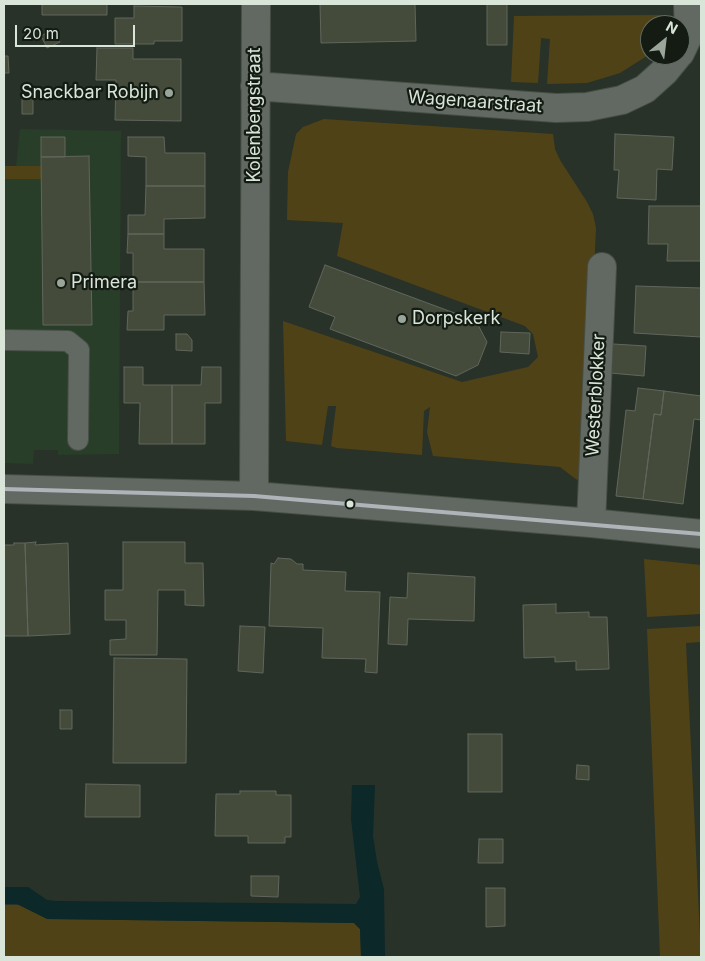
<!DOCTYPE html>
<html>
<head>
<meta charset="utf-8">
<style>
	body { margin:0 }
	#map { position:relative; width:705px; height:961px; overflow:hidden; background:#283228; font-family:Inter,sans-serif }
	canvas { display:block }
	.frame { position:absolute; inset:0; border:5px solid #d9e5d9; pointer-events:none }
	.north { position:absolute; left:640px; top:15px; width:50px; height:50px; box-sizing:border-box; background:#131b13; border:1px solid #626c62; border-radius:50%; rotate:29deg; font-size:14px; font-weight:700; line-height:20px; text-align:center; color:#d9e5d9 }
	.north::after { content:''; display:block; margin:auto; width:18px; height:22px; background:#9ba69b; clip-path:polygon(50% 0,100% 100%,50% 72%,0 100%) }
	.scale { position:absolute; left:15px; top:25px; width:120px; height:22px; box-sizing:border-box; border:2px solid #d9e5d9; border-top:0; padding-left:6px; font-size:15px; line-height:18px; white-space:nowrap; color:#d9e5d9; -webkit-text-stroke:4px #131b13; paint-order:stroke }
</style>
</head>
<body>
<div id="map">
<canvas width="705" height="961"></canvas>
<div class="frame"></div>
<div class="north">N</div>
<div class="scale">20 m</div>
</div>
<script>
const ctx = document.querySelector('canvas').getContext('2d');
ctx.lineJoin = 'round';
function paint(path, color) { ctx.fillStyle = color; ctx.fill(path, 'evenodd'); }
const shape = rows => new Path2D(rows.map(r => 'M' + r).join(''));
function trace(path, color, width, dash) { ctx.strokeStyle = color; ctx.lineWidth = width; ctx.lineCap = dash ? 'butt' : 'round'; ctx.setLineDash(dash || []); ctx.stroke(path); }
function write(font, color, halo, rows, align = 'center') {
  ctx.font = font + ' Inter,sans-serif'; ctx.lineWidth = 4.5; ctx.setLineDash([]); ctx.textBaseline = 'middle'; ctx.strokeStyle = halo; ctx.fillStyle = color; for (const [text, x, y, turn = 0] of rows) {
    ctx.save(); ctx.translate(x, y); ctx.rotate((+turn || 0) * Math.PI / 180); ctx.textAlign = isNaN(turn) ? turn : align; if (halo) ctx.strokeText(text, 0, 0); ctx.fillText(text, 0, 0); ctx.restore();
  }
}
const built = shape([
	[20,129,121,131,119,454,58,455,58,450,34,450,33,464,4,463,4,166,16,166]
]);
const green = shape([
	[662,15,662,25,650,25,650,54,620,73,587,83,547,84,550,39,541,38,538,83,511,82,514,16],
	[324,119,553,134,555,149,560,160,587,202,593,214,596,228,585,469,577,480,560,467,433,456,427,432,430,407,424,411,422,455,337,448,331,446,336,406,328,406,322,445,286,441,283,321,462,382,528,367,538,357,533,334,525,326,337,256,343,223,287,220,288,172,296,134,303,127],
	[4,166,41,166,41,179,4,179],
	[644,559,701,565,701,614,647,617],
	[701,626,701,642,686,643,701,957,660,957,647,629],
	[4,905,19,905,48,919,354,923,360,929,361,957,4,957]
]);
const water = shape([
	[352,785,375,785,373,836,377,862,384,889,385,957,361,957,360,929,354,923,47,919,17,904,4,904,4,887,28,887,47,900,57,901,356,904,360,897,351,819]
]);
const building = shape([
	[42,4,107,4,107,15,42,15,42,4],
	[320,4,415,4,416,41,321,43,320,4],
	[487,4,507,4,507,45,487,45,487,4],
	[134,6,182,7,182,41,154,41,154,44,115,44,115,18,134,18,134,6],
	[54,29,60,42,47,48,41,36,54,29],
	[97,48,133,48,133,59,181,59,181,121,115,120,116,80,96,80,97,48],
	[4,56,8,56,9,73,4,73,4,56],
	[22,96,33,96,33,114,22,114,22,96],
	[615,134,674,137,672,170,657,169,656,200,617,198,619,170,614,170,615,134],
	[41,137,65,137,65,157,41,157,41,137],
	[128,137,164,137,165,153,205,153,205,186,146,186,146,157,128,156,128,137],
	[89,156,92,325,43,325,41,157,89,156],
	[146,186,205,186,205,218,164,219,164,234,128,234,128,215,145,215,146,186],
	[649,206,701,206,701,261,667,261,668,244,648,244,649,206],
	[128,234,164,234,164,249,204,249,204,282,133,282,133,253,127,253,128,234],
	[325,265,476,321,487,342,478,365,456,376,330,329,335,317,309,307,325,265],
	[133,282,204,282,205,315,164,315,164,330,127,330,128,311,133,311,133,282],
	[636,286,701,288,701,337,634,333,636,286],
	[501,332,530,333,529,354,500,352,501,332],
	[176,334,187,334,192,340,192,351,176,350,176,334],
	[613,344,646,346,644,376,610,373,613,344],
	[124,367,143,367,143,385,172,385,172,444,139,444,140,403,124,403,124,367],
	[202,367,221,367,221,403,205,403,205,444,172,444,172,385,201,385,202,367],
	[638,388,664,391,661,415,654,414,643,499,616,496,626,410,635,411,638,388],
	[664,391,701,396,701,420,694,419,683,504,643,499,654,414,661,415,664,391],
	[36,542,35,545,68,543,70,634,28,636,25,543,36,542],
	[123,542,185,542,185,563,203,563,204,606,185,605,185,590,158,590,157,655,110,655,110,640,126,639,126,620,105,620,105,590,123,590,123,542],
	[14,543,25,543,28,636,4,636,4,545,14,545,14,543],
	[278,558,291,559,297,564,303,564,303,570,346,572,345,591,380,592,377,673,365,672,366,659,322,658,323,628,269,626,271,563,274,564,278,558],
	[408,573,475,577,474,621,408,619,407,645,388,644,390,597,407,598,408,573],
	[556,604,556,613,589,612,589,617,607,617,609,669,576,670,576,661,555,662,555,657,524,658,523,605,556,604],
	[240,626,265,627,263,673,238,671,240,626],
	[114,658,187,659,186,763,113,763,114,658],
	[60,710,72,710,72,729,60,729,60,710],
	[468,734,502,734,502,792,468,792,468,734],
	[577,765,589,766,589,780,576,779,577,765],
	[86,784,140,785,140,817,85,817,86,784],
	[240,791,276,791,276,795,291,795,291,837,285,837,285,843,248,843,248,836,215,836,216,794,240,794,240,791],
	[479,839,503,839,503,863,478,863,479,839],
	[251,876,279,876,278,897,251,896,251,876],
	[486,888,505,888,505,926,486,927,486,888]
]);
const service = shape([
	[4,340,68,341,79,350,78,440]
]);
const minor = shape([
	[680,53,689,34,688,4],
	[255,86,556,108,587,107,622,100,645,89,665,71,678,55],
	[4,489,254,496,591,523,701,534],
	[254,496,256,4],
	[591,523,602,267]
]);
const bus1 = shape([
	[4,489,254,496,701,534]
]);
const markers = [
	[169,93,5,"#9ba69b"],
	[61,283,5,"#9ba69b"],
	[402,319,5,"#9ba69b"],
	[350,504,4.5,"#d9e5d9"]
];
const poiNames = [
	["Snackbar Robijn",159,93,"right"],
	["Primera",71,283],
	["Dorpskerk",412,319]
];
const streetNames = [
	["Wagenaarstraat",475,102,4],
	["Kolenbergstraat",255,115,-90],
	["Westerblokker",596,395,-87]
];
paint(built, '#283e29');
paint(green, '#504217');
paint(water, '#0c2829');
paint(building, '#444b3b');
trace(building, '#61665d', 1);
trace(service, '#464e46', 22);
trace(minor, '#464e46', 30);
trace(service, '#626962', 20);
trace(minor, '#626962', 28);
trace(bus1, '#afb4b9', 4);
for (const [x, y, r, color] of markers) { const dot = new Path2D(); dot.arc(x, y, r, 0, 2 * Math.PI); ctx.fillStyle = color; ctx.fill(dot); trace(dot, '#131b13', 2); }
write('18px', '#d9e5d9', '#131b13', poiNames, 'left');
write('18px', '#d9e5d9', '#131b13', streetNames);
</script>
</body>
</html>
